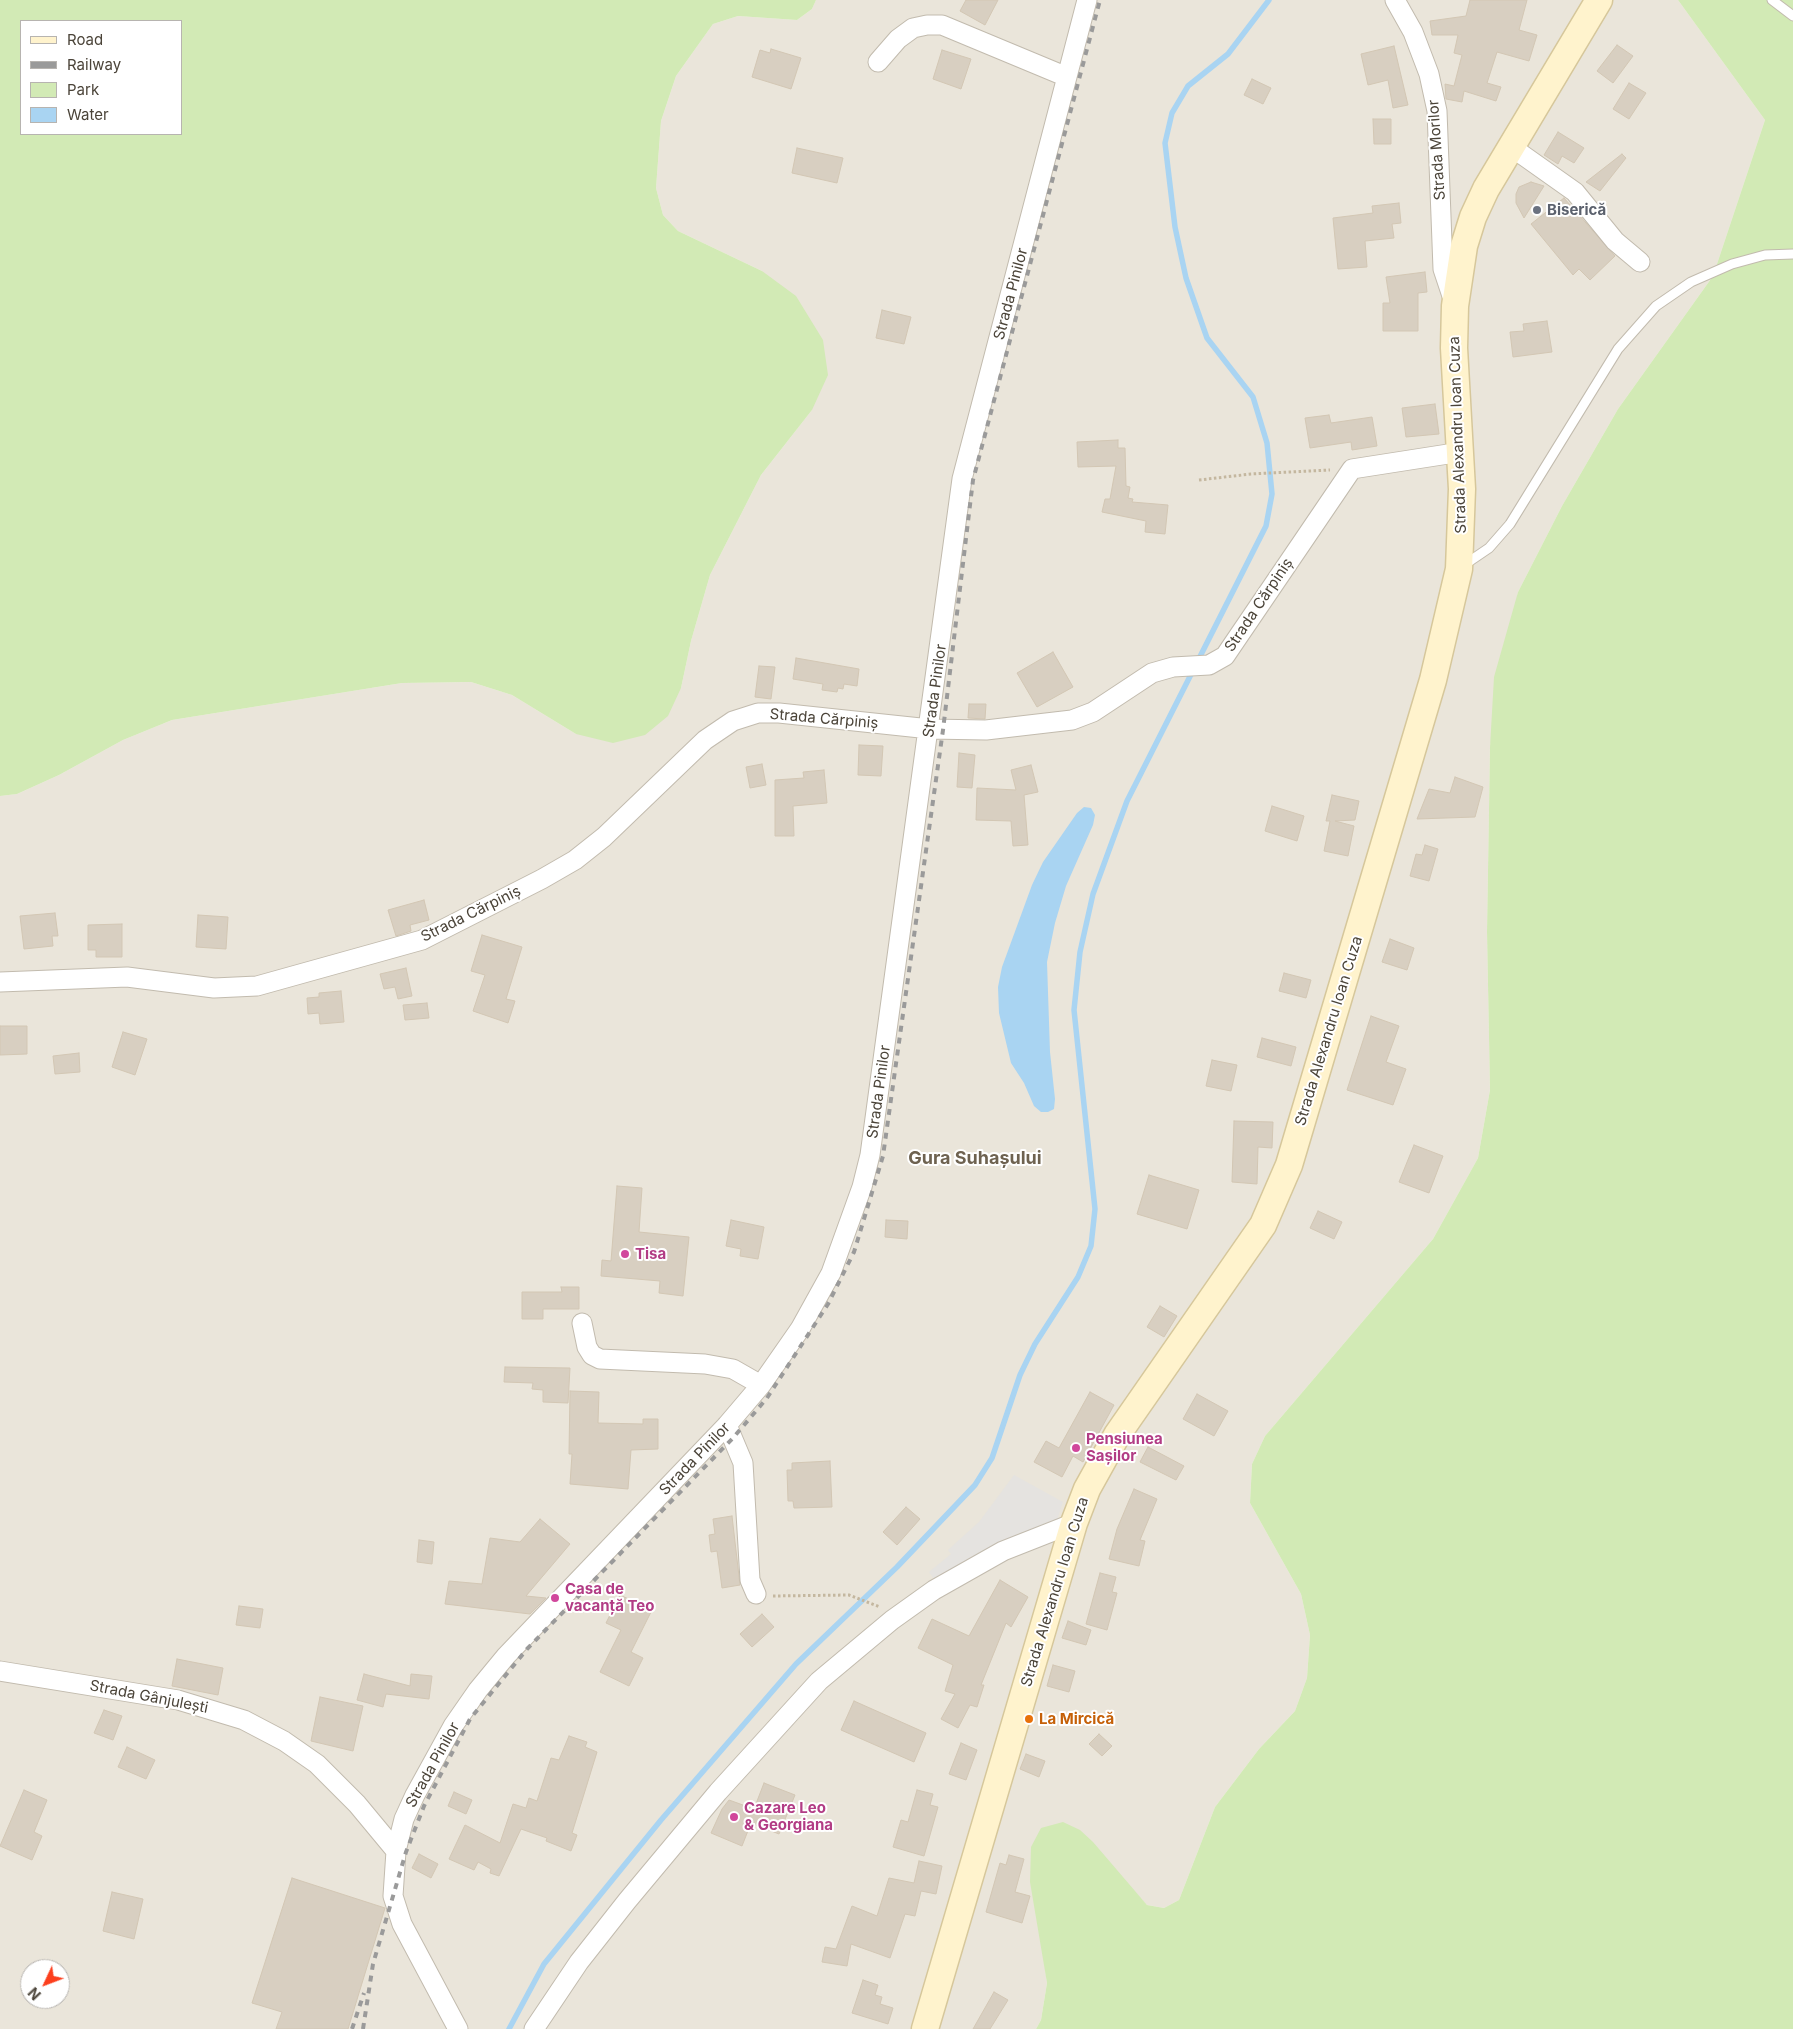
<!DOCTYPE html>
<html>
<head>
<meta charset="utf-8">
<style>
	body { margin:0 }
	#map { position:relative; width:1793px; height:2029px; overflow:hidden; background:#f6f3ec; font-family:Inter,sans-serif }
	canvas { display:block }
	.legend { position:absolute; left:20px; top:20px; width:162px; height:115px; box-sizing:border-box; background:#fff; border:1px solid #b7b4b0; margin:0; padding:6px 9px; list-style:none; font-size:15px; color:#4b4439 }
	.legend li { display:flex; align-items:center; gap:10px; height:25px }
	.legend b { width:25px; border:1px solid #b7b4b0 }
	.north { position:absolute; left:20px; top:1959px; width:50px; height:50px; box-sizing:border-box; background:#fff; border:1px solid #b7b4b0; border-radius:50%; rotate:227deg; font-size:14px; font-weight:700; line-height:20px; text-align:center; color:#4b4439 }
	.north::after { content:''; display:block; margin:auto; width:18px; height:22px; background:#fc3f1d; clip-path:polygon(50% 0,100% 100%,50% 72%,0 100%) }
</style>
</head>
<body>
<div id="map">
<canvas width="1793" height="2029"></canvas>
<ul class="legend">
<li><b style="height:6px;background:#fff3cd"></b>Road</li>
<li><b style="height:6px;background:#9a9a9a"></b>Railway</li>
<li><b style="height:14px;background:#d2eab5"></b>Park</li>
<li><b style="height:14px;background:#a9d4f2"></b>Water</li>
</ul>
<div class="north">N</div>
</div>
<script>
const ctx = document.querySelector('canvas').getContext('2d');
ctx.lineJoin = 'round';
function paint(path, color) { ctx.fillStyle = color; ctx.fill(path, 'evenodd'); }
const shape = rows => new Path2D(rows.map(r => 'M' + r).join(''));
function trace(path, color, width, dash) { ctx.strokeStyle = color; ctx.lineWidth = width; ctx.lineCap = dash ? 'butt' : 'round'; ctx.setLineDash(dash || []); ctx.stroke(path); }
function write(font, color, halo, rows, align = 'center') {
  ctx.font = font + ' Inter,sans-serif'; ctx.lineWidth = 4; ctx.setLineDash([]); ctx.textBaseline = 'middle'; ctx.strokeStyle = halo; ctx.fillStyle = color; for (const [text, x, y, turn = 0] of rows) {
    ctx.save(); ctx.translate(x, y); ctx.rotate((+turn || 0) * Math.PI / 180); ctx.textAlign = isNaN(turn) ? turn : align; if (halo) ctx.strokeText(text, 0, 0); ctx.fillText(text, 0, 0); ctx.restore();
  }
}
const residential = shape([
	[816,0,1678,0,1765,120,1713,276,1618,409,1562,506,1518,592,1490,747,1487,932,1490,1090,1478,1158,1433,1239,1265,1436,1252,1464,1250,1503,1301,1594,1310,1635,1307,1678,1295,1711,1259,1749,1215,1807,1179,1900,1164,1908,1147,1905,1131,1888,1042,1944,1047,1983,1041,2020,1036,2029,0,2029,0,796,17,794,59,775,123,740,172,720,402,683,471,682,512,695,576,734,681,688,691,641,710,575,761,475,812,410,762,271,678,231,663,215,656,188,661,121,676,76,713,24,738,16,797,20,812,9],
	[30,1969,60,1969,60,1999,30,1999]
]);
const green = shape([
	[0,0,816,0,812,9,797,20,738,16,713,24,676,76,661,121,656,188,663,215,678,231,762,271,796,296,823,340,828,375,812,410,761,475,710,575,691,641,681,688,668,716,645,735,613,743,576,734,512,695,471,682,402,683,172,720,123,740,59,775,17,794,0,796],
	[181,21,181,134,21,134,21,21],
	[1678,0,1793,0,1793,2029,1036,2029,1041,2020,1047,1983,1030,1882,1031,1847,1041,1828,1063,1822,1080,1830,1093,1842,1147,1905,1164,1908,1179,1900,1215,1807,1259,1749,1295,1711,1307,1678,1310,1635,1301,1594,1250,1503,1252,1464,1265,1436,1433,1239,1478,1158,1490,1090,1487,932,1490,747,1494,677,1518,592,1562,506,1618,409,1713,276,1765,120]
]);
const parking = shape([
	[1014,1475,1063,1502,1057,1520,937,1583,929,1572,951,1554,948,1550,979,1522]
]);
const water = shape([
	[1084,807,1091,808,1095,815,1093,825,1066,886,1055,923,1047,962,1050,1052,1055,1099,1054,1109,1048,1112,1041,1112,1034,1106,1024,1083,1011,1063,999,1013,998,987,1002,967,1032,885,1043,862,1077,813]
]);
const stream = shape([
	[509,2029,544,1964,661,1820,796,1664,897,1567,975,1485,992,1458,1020,1375,1035,1344,1078,1277,1091,1246,1095,1209,1074,1010,1080,952,1093,894,1127,801,1266,526,1272,494,1267,443,1253,397,1207,338,1186,278,1175,227,1165,143,1172,113,1188,86,1228,54,1269,0]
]);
const building = shape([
	[966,0,998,0,985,25,960,11,966,0],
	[1470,0,1527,0,1519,30,1537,35,1529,61,1497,52,1487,83,1501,87,1496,101,1464,91,1462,102,1446,99,1445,84,1454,86,1462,55,1454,53,1458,35,1432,35,1430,21,1466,16,1470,0],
	[1617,45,1633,56,1613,83,1597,71,1617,45],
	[1394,46,1408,105,1393,108,1388,80,1368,85,1361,54,1394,46],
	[771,49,801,58,791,89,752,77,760,50,770,53,771,49],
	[942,50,971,59,961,89,933,79,942,50],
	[1252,79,1271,88,1263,104,1244,95,1252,79],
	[1629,83,1646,93,1629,119,1613,109,1629,83],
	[1373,119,1391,119,1391,144,1374,144,1373,119],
	[1558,132,1584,148,1574,163,1562,156,1558,164,1544,155,1558,132],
	[797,148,843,158,837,183,792,173,797,148],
	[1622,154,1626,158,1600,191,1586,182,1622,154],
	[1531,182,1544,186,1524,218,1516,203,1516,194,1519,187,1531,182],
	[1564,198,1615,256,1590,280,1579,269,1573,275,1531,224,1564,198],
	[1399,203,1401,223,1392,224,1394,238,1365,241,1367,267,1338,269,1333,218,1373,213,1372,206,1399,203],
	[1425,272,1427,292,1418,293,1418,331,1383,331,1383,303,1390,303,1386,277,1425,272],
	[882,310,911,317,904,344,876,338,882,310],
	[1547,321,1552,352,1513,357,1510,332,1524,331,1523,324,1547,321],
	[1435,404,1439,434,1406,437,1402,408,1435,404],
	[1329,415,1331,423,1372,417,1377,446,1352,450,1351,442,1310,448,1305,418,1329,415],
	[1118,440,1118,448,1125,448,1126,486,1130,487,1128,498,1133,499,1132,502,1168,505,1165,534,1145,532,1146,521,1102,512,1105,499,1110,499,1116,466,1078,467,1077,442,1118,440],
	[1053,652,1073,687,1037,707,1017,673,1053,652],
	[796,658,859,669,857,686,844,684,843,689,838,688,837,692,822,690,823,684,793,679,796,658],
	[759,666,775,667,771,699,755,697,759,666],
	[969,704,986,704,985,719,968,718,969,704],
	[859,745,883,746,881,776,858,775,859,745],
	[959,753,975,755,972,788,957,787,959,753],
	[762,764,766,785,750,788,746,767,762,764],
	[1031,765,1038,792,1024,795,1028,845,1013,846,1011,821,976,820,977,788,1016,790,1011,770,1031,765],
	[824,770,827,803,793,806,794,836,775,836,775,780,804,778,803,772,824,770],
	[1455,777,1483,787,1475,817,1417,819,1429,789,1450,793,1455,777],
	[1332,795,1359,801,1355,820,1335,821,1354,826,1348,856,1324,851,1330,821,1326,821,1332,795],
	[1272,806,1304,816,1297,841,1265,831,1272,806],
	[1425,845,1438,849,1429,881,1410,876,1416,854,1422,855,1425,845],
	[424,900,429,920,410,925,411,931,396,936,388,910,424,900],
	[55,913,58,936,52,936,53,946,24,949,20,916,55,913],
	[198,915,228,917,226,949,196,947,198,915],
	[122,924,122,957,96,957,96,950,88,950,88,925,122,924],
	[482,935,522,947,506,999,515,1001,508,1023,473,1011,485,975,471,971,482,935],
	[1390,939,1414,948,1407,970,1382,962,1390,939],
	[406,968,412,996,398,999,395,987,384,989,380,974,406,968],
	[1284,973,1311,980,1306,998,1279,991,1284,973],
	[341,991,344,1022,320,1024,319,1013,308,1014,307,998,319,997,319,993,341,991],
	[427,1003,429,1018,405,1020,403,1005,427,1003],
	[1371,1016,1399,1026,1386,1062,1406,1069,1393,1105,1347,1090,1371,1016],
	[0,1026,27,1026,27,1054,0,1055,0,1026],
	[123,1032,147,1039,135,1075,112,1067,123,1032],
	[1262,1038,1296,1047,1291,1066,1257,1057,1262,1038],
	[79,1053,80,1072,55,1074,53,1056,79,1053],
	[1212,1060,1237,1065,1231,1091,1206,1086,1212,1060],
	[1234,1121,1273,1122,1272,1148,1258,1147,1257,1184,1232,1182,1234,1121],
	[1414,1145,1443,1156,1429,1193,1399,1182,1414,1145],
	[1149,1175,1199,1190,1187,1229,1137,1214,1149,1175],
	[617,1186,642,1188,639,1232,689,1237,683,1296,659,1293,660,1281,601,1276,602,1260,611,1261,617,1186],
	[1318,1211,1342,1222,1334,1239,1310,1228,1318,1211],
	[731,1220,764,1227,758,1259,740,1256,741,1249,726,1246,731,1220],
	[886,1220,908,1221,907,1239,885,1237,886,1220],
	[561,1287,579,1287,579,1309,543,1309,543,1319,522,1319,522,1292,562,1292,561,1287],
	[1160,1306,1177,1316,1164,1337,1147,1327,1160,1306],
	[505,1367,570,1368,568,1403,543,1402,543,1390,532,1389,533,1383,504,1382,505,1367],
	[570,1391,599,1392,598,1423,643,1424,643,1419,658,1419,658,1449,631,1450,628,1489,570,1484,572,1454,569,1454,570,1391],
	[1090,1392,1114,1405,1083,1462,1073,1456,1062,1477,1034,1462,1046,1441,1059,1448,1090,1392],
	[1197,1394,1228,1411,1214,1436,1183,1419,1197,1394],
	[1148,1447,1184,1466,1176,1480,1140,1462,1148,1447],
	[830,1461,832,1507,794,1508,793,1501,788,1501,787,1470,792,1470,792,1463,830,1461],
	[1134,1489,1157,1499,1140,1540,1145,1541,1139,1566,1109,1559,1117,1529,1134,1489],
	[906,1507,920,1519,897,1545,883,1532,906,1507],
	[732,1516,740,1585,722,1588,717,1551,711,1552,709,1535,715,1534,713,1519,732,1516],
	[540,1519,570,1544,526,1596,546,1598,530,1614,445,1604,449,1581,482,1584,490,1538,520,1542,540,1519],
	[419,1540,434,1542,432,1564,417,1562,419,1540],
	[1100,1573,1116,1577,1112,1592,1117,1593,1107,1630,1086,1624,1100,1573],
	[1000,1580,1028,1597,1011,1627,1006,1623,981,1685,984,1685,977,1707,970,1705,958,1728,941,1719,955,1694,945,1691,953,1665,918,1648,932,1619,969,1636,1000,1580],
	[620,1595,652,1610,631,1652,643,1658,629,1686,600,1672,621,1630,606,1623,620,1595],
	[239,1606,263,1609,260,1628,236,1625,239,1606],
	[762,1614,774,1627,752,1647,740,1634,762,1614],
	[1068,1621,1091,1630,1086,1645,1062,1638,1068,1621],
	[177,1659,223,1668,218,1695,172,1686,177,1659],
	[1053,1665,1075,1671,1069,1692,1047,1686,1053,1665],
	[364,1674,410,1686,411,1674,432,1676,429,1699,386,1694,383,1707,357,1700,364,1674],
	[320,1697,363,1706,353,1751,311,1741,320,1697],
	[854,1701,926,1733,914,1762,841,1730,854,1701],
	[104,1710,122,1716,113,1740,94,1733,104,1710],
	[1099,1734,1112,1746,1102,1756,1089,1744,1099,1734],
	[569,1736,587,1742,585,1747,597,1752,572,1833,577,1835,571,1851,546,1841,547,1838,521,1829,499,1876,490,1873,491,1869,478,1862,474,1870,449,1859,465,1825,500,1843,513,1804,526,1808,529,1798,537,1801,551,1758,559,1760,569,1736],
	[961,1743,977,1750,966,1780,949,1774,961,1743],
	[127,1747,155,1760,146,1779,118,1767,127,1747],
	[1026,1754,1045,1761,1039,1777,1020,1769,1026,1754],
	[764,1783,795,1795,779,1834,751,1823,742,1846,711,1833,722,1809,729,1800,754,1809,764,1783],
	[24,1790,47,1800,34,1832,42,1836,32,1860,0,1846,24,1790],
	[917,1790,933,1794,930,1805,938,1807,924,1856,893,1847,901,1820,908,1822,917,1790],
	[454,1792,472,1800,466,1814,448,1806,454,1792],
	[419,1854,438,1864,431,1878,412,1868,419,1854],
	[1009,1855,1024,1859,1015,1892,1030,1896,1022,1923,986,1912,1000,1863,1006,1865,1009,1855],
	[919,1861,942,1866,936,1894,921,1891,915,1916,905,1914,890,1958,851,1944,847,1966,822,1962,825,1947,836,1949,852,1906,877,1916,889,1878,914,1883,919,1861],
	[292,1878,385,1908,348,2029,276,2029,282,2012,252,2003,292,1878],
	[112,1892,143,1899,134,1939,103,1931,112,1892],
	[863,1980,878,1985,875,1995,882,1997,880,2004,893,2008,888,2024,852,2013,863,1980],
	[994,1992,1008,2000,990,2029,973,2029,994,1992]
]);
const path = shape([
	[1199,480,1251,474,1330,470],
	[773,1596,849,1595,880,1607]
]);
const lane = shape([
	[1772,0,1793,16],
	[1464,565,1489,548,1510,524,1618,349,1656,306,1691,282,1732,264,1765,255,1793,254]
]);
const street = shape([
	[1395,0,1413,32,1429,74,1437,111,1443,269,1454,302],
	[878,62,898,39,913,28,927,25,942,25,1067,77],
	[1510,146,1575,192,1615,241,1640,262],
	[0,982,127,977,214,988,257,986,422,940,542,879,575,860,604,837,705,740,733,721,758,713,779,713,930,729,986,730,1072,720,1093,712,1152,673,1173,667,1209,665,1225,656,1352,469,1461,452],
	[582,1323,587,1347,592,1355,600,1359,705,1364,733,1369,761,1385],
	[727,1425,743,1463,750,1580,756,1594],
	[0,1671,178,1700,244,1720,284,1741,317,1764,357,1804,396,1851],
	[458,2029,402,1924,393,1896,396,1851,404,1819,415,1795,453,1726,478,1690,506,1656,727,1425,761,1385,800,1329,831,1273,862,1187,870,1155,962,479,1087,0],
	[534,2029,579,1962,627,1901,718,1792,819,1681,892,1620,934,1590,1003,1551,1074,1523]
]);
const secondary = shape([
	[925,2029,1074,1523,1087,1489,1117,1435,1263,1225,1289,1165,1433,680,1459,569,1462,489,1454,348,1455,306,1464,246,1473,217,1486,189,1599,0]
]);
const rail = shape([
	[352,2029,364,1993],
	[363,2029,373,1964,406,1852,424,1806,470,1719,527,1649,733,1438,767,1398,828,1304,854,1252,883,1156,943,730,973,480,1100,0]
]);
const markers = [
	[1537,210,5,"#6b7280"],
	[625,1254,5,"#d1479c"],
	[1076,1448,5,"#d1479c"],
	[555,1598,5,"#d1479c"],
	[1029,1719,5,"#e8710a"],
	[734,1817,5,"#d1479c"]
];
const streetNames = [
	["Strada Morilor",1437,150,-94],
	["Strada Pinilor",1011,294,-75],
	["Strada Alexandru Ioan Cuza",1458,435,-92],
	["Strada Cărpiniș",1259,605,-56],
	["Strada Pinilor",935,691,-82],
	["Strada Cărpiniș",824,719,5],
	["Strada Cărpiniș",471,914,-26],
	["Strada Alexandru Ioan Cuza",1329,1031,-73],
	["Strada Pinilor",879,1092,-82],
	["Strada Pinilor",695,1459,-46],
	["Strada Alexandru Ioan Cuza",1055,1592,-73],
	["Strada Gânjulești",149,1697,11],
	["Strada Pinilor",433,1765,-61]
];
const worshipNames = [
	["Biserică",1547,210]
];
const hotelNames = [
	["Tisa",635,1254],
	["Pensiunea",1086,1439],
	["Sașilor",1086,1456],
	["Casa de",565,1589],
	["vacanță Teo",565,1606],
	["Cazare Leo",744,1808],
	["& Georgiana",744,1825]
];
const foodNames = [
	["La Mircică",1039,1719]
];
const quarterNames = [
	["Gura Suhașului",975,1159]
];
paint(residential, '#eae5da');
paint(green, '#d2eab5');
paint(parking, '#e5e3e0');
paint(water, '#a9d4f2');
trace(stream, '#a9d4f2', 5.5);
paint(building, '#d8cfc1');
trace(building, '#d3c7b4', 1);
trace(lane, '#c2bbae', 11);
trace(street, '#c2bbae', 21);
trace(secondary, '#d6c79b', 29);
trace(path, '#c4b79f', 3, [2.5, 2.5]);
trace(lane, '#fff', 9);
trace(street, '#fff', 19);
trace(secondary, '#fff3cd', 26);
trace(rail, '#9a9a9a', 4, [6, 6]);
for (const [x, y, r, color] of markers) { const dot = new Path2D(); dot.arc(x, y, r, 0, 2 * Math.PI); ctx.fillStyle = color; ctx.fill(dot); trace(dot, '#fff', 2); }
write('15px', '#4b4439', '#fff', streetNames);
write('bold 15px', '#5b616d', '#fff', worshipNames, 'left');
write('bold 15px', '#b23c85', '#fff', hotelNames, 'left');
write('bold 15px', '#c56008', '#fff', foodNames, 'left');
write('bold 18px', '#6e6250', '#fff', quarterNames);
</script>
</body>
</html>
